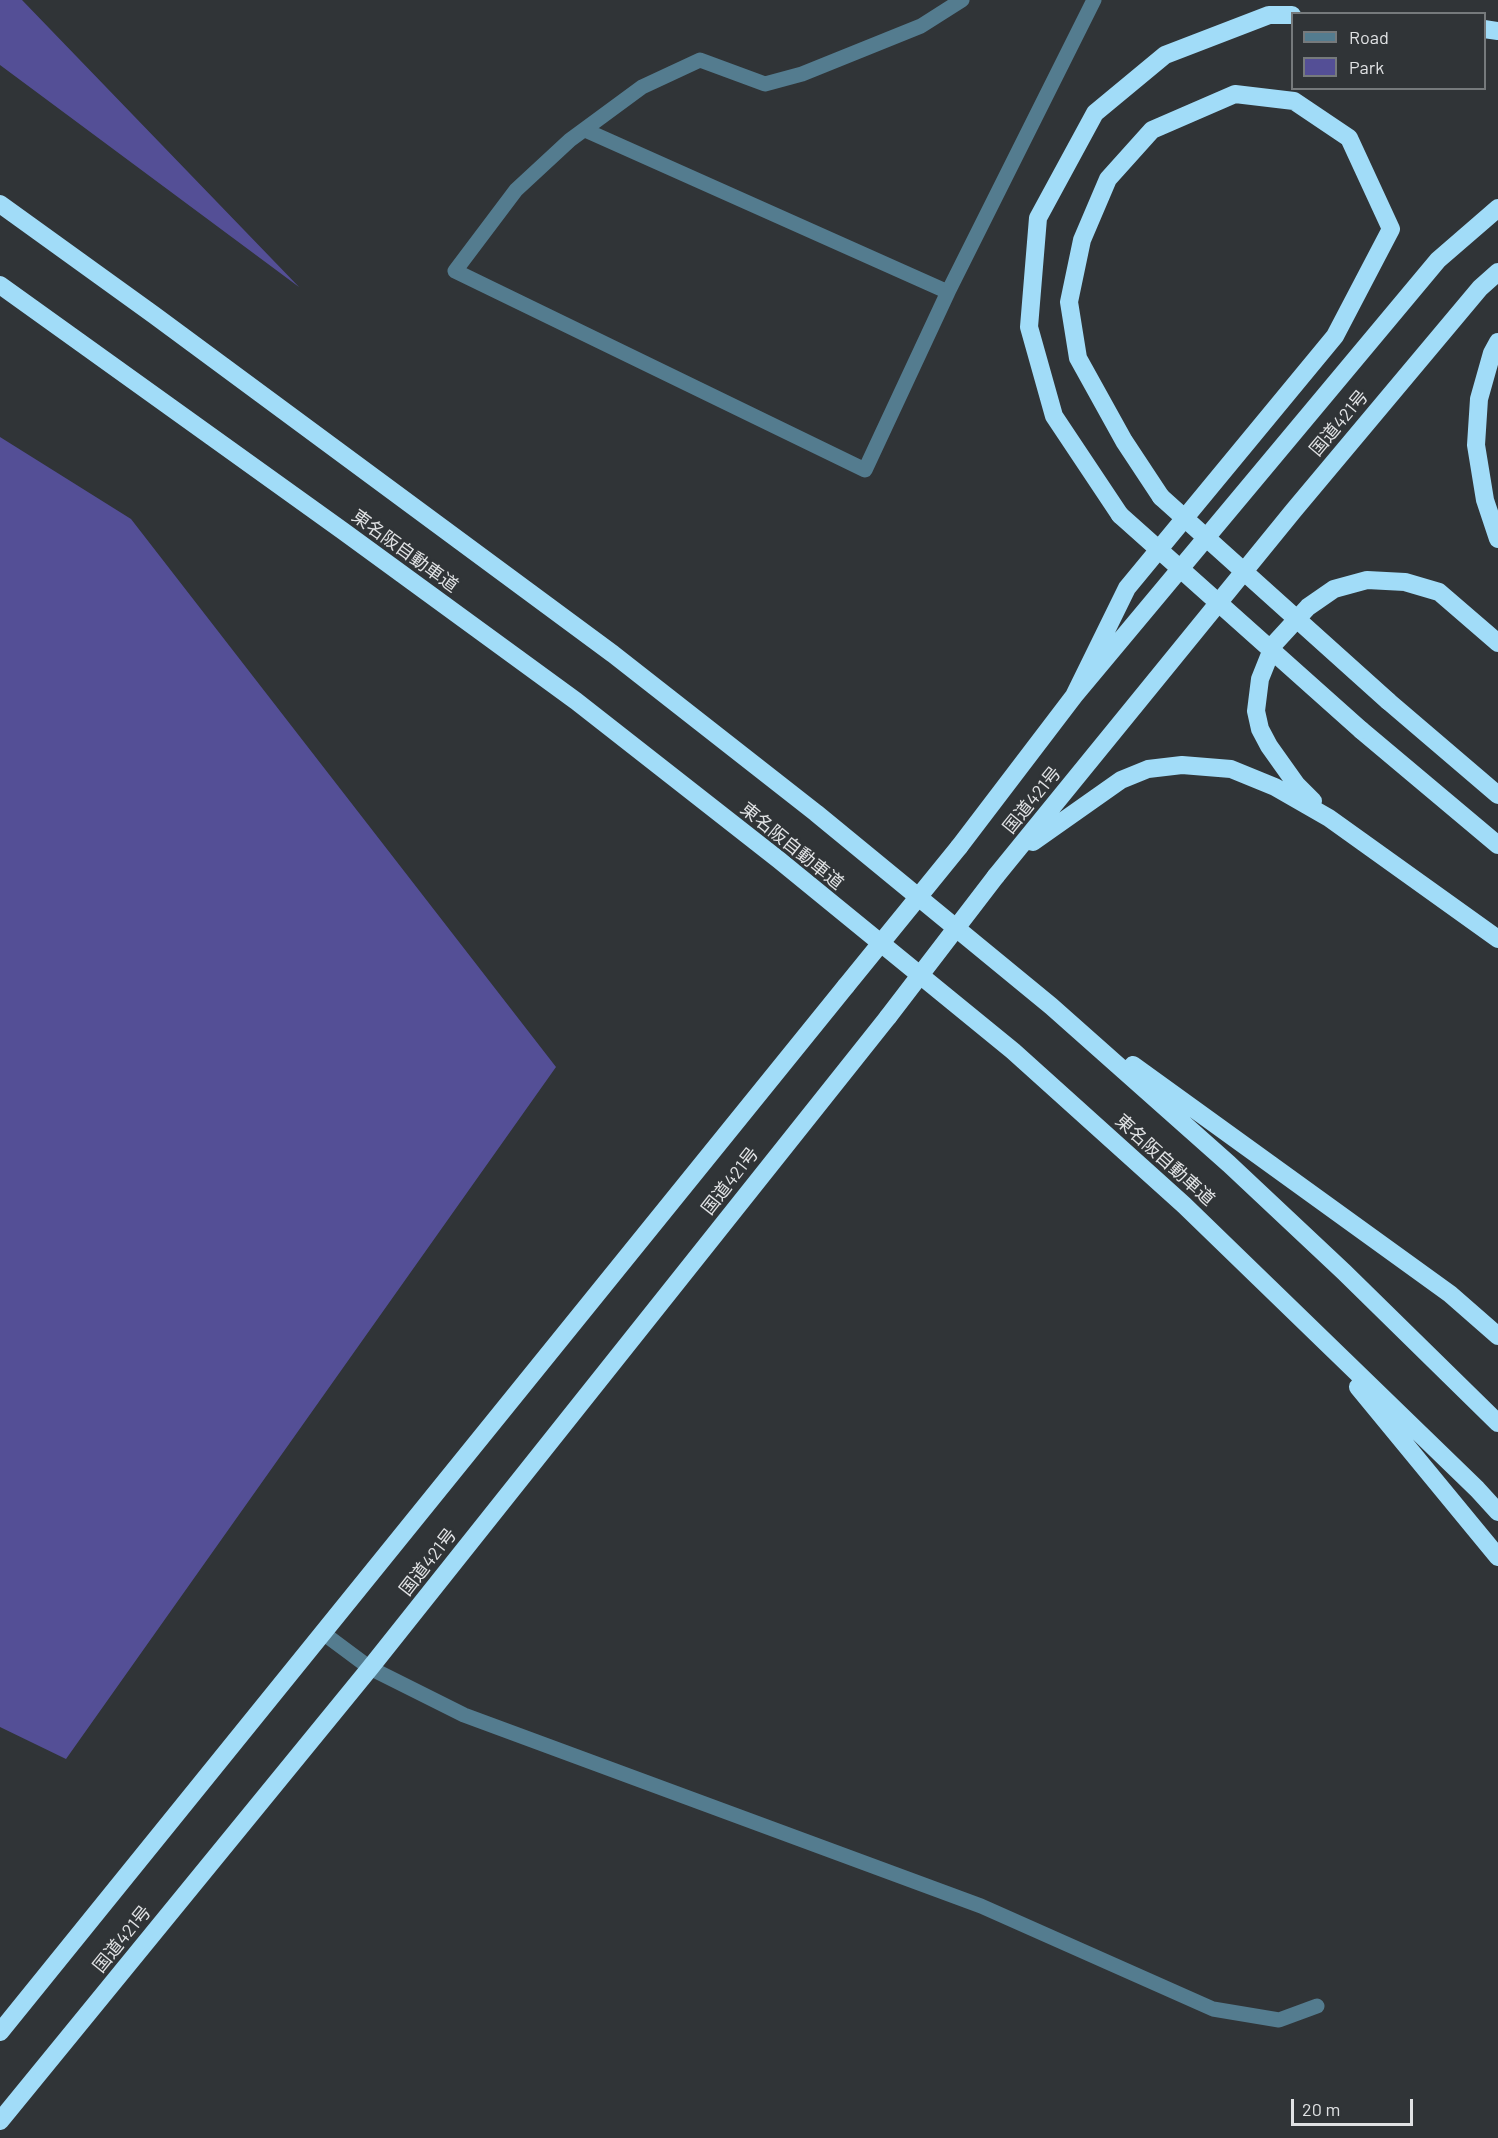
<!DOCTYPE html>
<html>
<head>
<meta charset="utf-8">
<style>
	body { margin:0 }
	#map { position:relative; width:1498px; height:2138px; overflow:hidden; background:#303437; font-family:Barlow,sans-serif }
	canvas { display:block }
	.legend { position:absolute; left:1291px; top:12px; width:195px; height:78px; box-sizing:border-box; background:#303437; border:2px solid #767a7c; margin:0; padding:8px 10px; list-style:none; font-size:18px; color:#e0e2e4 }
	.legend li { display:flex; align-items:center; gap:12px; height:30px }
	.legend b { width:30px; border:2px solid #767a7c }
	.scale { position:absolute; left:1291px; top:2099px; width:122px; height:27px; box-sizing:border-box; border:3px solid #e0e2e4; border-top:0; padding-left:8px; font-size:18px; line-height:21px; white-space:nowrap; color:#e0e2e4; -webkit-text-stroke:4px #303437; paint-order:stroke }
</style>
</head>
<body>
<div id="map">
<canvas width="1498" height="2138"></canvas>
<ul class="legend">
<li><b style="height:8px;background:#547c8f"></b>Road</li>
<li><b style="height:16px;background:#544f96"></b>Park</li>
</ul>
<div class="scale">20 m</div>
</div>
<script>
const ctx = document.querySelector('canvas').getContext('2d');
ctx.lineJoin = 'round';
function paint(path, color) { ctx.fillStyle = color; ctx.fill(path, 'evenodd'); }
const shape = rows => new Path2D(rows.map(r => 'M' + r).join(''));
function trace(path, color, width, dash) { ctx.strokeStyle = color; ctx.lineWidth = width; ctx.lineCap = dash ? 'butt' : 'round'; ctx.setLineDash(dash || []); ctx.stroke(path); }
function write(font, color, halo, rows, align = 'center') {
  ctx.font = font + ' Barlow,"Noto Sans JP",sans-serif'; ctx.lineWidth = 5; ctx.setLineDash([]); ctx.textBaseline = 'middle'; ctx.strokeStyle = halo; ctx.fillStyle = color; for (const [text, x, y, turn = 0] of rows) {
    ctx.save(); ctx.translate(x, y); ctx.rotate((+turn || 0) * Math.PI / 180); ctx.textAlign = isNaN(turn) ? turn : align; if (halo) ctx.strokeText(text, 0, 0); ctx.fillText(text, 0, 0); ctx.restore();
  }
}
const green = shape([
	[0,0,22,0,299,287,0,65],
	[0,437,131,519,556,1067,66,1759,0,1727]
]);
const minor = shape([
	[962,0,921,26,802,74,765,84,700,60,642,87,570,140,516,190,455,271,865,470,948,292,1094,0],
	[585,130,948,292],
	[323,1633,370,1668,464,1715,981,1906,1213,2009,1279,2020,1317,2006]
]);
const highway = shape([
	[1484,29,1498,31],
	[0,204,154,315,613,654,816,813,1051,1006,1229,1164,1344,1272,1498,1423],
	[0,285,343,531,576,701,779,860,1013,1051,1184,1205,1477,1489,1498,1512],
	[1498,342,1492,353,1479,399,1476,445,1485,500,1498,539],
	[1120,515,1054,416,1029,327,1038,218,1095,113,1165,55,1269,15,1292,15],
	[1074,696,1127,588,1335,336,1391,229,1349,138,1294,101,1235,94,1152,130,1108,179,1082,240,1069,302,1078,358,1124,441,1161,497],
	[1388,701,1498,795],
	[1361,730,1498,845],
	[1313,801,1296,784,1269,746,1260,729,1256,711,1260,679,1274,644,1308,607,1334,589,1367,580,1405,582,1439,592,1498,643],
	[1033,842,1121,780,1148,769,1182,765,1231,769,1275,787,1329,818,1498,939],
	[959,847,1074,696,1438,260,1498,208],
	[996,876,1294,510,1480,288,1498,272],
	[1133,1065,1450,1294,1498,1336],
	[1358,1387,1498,1557],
	[0,2032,846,986],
	[0,2121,370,1668,888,1017]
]);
const highwayBridge = shape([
	[1161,497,1388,701],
	[1120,515,1361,730],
	[846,986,959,847],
	[888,1017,996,876]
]);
const streetNames = [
	["国道421号",1339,423,-50],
	["東名阪自動車道",405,551,36],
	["国道421号",1032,800,-51],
	["東名阪自動車道",792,846,39],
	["東名阪自動車道",1165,1160,42],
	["国道421号",730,1181,-52],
	["国道421号",428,1562,-52],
	["国道421号",122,1939,-51]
];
paint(green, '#544f96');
trace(minor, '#547c8f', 15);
trace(highway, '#a1dcf8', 18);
trace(highwayBridge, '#a1dcf8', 18);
write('18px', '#e0e2e4', '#303437', streetNames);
</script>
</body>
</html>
